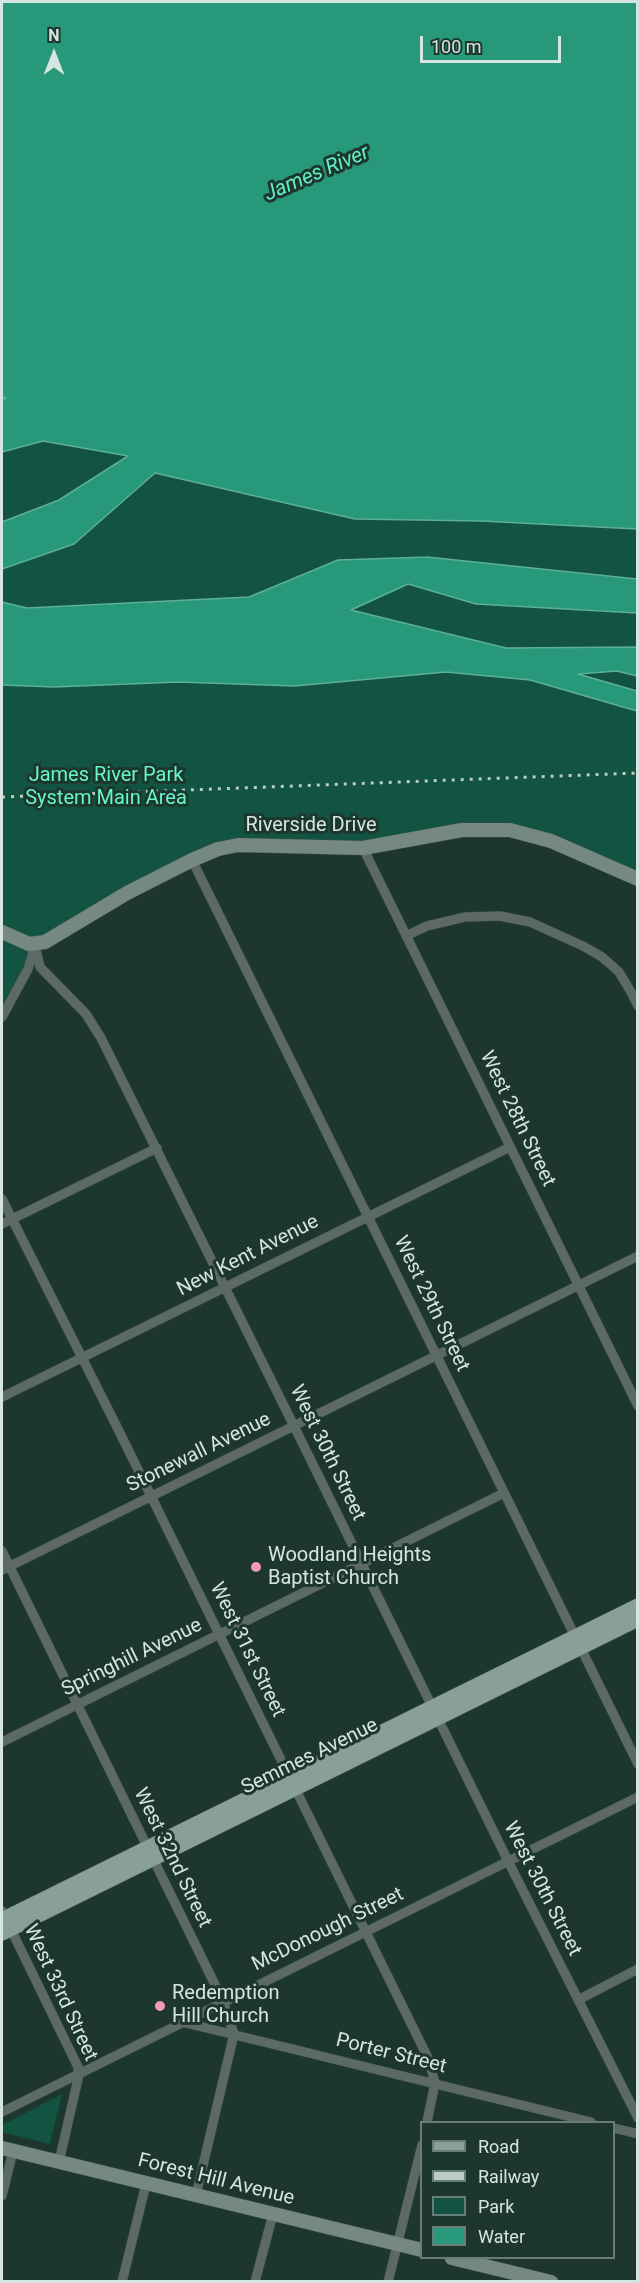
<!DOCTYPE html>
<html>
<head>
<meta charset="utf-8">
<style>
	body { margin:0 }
	#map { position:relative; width:639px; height:2283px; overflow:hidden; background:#1d372e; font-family:Roboto,sans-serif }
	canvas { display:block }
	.frame { position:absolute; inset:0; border:3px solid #d6e5df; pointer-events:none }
	.legend { position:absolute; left:420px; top:2121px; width:195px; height:138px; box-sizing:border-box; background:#1d372e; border:2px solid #677d75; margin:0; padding:8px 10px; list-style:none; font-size:18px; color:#d6e5df }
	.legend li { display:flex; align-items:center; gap:12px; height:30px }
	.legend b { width:30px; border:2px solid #677d75 }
	.north { position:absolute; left:24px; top:24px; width:60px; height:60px; -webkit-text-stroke:4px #1d372e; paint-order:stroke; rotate:0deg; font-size:16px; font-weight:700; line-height:24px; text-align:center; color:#d6e5df }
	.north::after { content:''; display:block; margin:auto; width:21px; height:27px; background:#d6e5df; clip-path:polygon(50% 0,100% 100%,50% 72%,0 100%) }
	.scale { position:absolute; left:420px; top:36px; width:141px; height:27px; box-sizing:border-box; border:3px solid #d6e5df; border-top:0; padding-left:8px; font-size:18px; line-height:21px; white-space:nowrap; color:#d6e5df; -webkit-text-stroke:4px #1d372e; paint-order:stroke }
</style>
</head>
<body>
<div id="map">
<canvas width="639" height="2283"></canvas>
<div class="frame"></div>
<ul class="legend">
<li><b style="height:8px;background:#88a097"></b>Road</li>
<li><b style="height:8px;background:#bccdc6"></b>Railway</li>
<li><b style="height:16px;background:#125341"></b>Park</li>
<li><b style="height:16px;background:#28987a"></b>Water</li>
</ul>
<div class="north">N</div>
<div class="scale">100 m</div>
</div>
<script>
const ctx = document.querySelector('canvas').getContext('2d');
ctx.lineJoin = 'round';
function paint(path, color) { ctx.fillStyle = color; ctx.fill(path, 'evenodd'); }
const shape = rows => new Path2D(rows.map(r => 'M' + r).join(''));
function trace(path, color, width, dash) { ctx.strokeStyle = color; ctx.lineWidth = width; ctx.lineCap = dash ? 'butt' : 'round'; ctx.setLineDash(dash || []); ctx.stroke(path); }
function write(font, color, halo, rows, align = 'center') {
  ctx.font = font + ' Roboto,sans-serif'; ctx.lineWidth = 6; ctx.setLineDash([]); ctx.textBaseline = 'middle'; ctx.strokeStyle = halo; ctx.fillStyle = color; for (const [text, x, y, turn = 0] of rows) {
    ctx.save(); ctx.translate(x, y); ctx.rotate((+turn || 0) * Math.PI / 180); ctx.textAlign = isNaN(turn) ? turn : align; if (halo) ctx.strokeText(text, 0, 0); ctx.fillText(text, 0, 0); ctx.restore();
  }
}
const green = shape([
	[43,441,128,456,59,500,2,522,2,452],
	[155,473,355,519,481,521,637,529,637,579,427,557,339,560,249,597,27,608,2,602,2,569,74,544],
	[408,584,476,604,637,613,637,647,506,648,350,610],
	[617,671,637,676,637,691,576,674],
	[446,672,530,680,637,711,637,879,510,830,389,845,227,847,40,944,2,1017,2,685,54,687,178,682,295,686],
	[62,2094,50,2144,2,2132,2,2125]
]);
const water = shape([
	[2,2,637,2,637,529,481,521,355,519,155,473,74,544,2,569,2,522,59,500,128,456,43,441,2,452,2,400,6,398,2,397,2,2],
	[427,557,637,579,637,613,476,604,408,584,351,610,506,648,637,647,637,676,617,671,578,674,637,691,637,711,530,680,446,672,295,686,178,682,54,687,2,685,2,602,27,608,249,597,338,560,427,557]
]);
const street = shape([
	[363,848,638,1406],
	[192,860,638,1764],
	[406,936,427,926,465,917,500,916,530,922,583,946,602,957,619,972,631,992,638,1006],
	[35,945,40,967,86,1014,101,1038,294,1426,508,1861,638,2118],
	[2,1017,28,969,33,952],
	[2,1199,117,1427,429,2060,435,2083,427,2122],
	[2,1224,157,1148],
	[2,1397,510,1147],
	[2,1551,223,2001,234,2034,196,2195],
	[2,1570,638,1256],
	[2,1742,504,1493],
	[2,1911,78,2067,78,2079,59,2162],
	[578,2000,638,1969],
	[182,2022,591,2122],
	[2,2112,638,1797],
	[614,2128,638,2134],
	[2,2196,13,2151],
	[122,2282,146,2184],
	[255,2282,273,2214],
	[388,2282,422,2145]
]);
const secondary = shape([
	[2,932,29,944,45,942,127,893,192,860,218,849,238,845,363,848,462,830,510,830,551,841,638,879],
	[2,2148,422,2250],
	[452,2258,551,2282]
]);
const primary = shape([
	[2,1920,638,1606],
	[2,1933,638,1619]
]);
const rail = shape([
	[2,797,638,773]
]);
const markers = [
	[256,1567,6,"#f09ab7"],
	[160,2006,6,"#f09ab7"]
];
const parkNames = [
	["James River Park",106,776],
	["System Main Area",106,799]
];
const streetNames = [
	["Riverside Drive",311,826],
	["West 28th Street",517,1119,64],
	["New Kent Avenue",248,1256,-27],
	["West 29th Street",431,1304,64],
	["Stonewall Avenue",199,1453,-26],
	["West 30th Street",327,1453,64],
	["West 31st Street",247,1650,64],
	["Springhill Avenue",132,1658,-26],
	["Semmes Avenue",310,1757,-26],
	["West 32nd Street",172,1858,64],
	["West 30th Street",542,1889,63],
	["McDonough Street",328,1930,-26],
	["West 33rd Street",60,1993,65],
	["Porter Street",391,2054,14],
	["Forest Hill Avenue",216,2180,14]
];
const poiNames = [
	["Woodland Heights",268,1556],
	["Baptist Church",268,1579],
	["Redemption",172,1994],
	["Hill Church",172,2017]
];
const waterNames = [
	["James River",317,174,-23]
];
paint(green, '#125341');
paint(water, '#28987a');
trace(water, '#5caf98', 1.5);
trace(street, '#3b534a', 10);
trace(secondary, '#3b534a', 15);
trace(primary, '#3b534a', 16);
trace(street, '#5d6965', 9);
trace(secondary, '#758881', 14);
trace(primary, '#88a097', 15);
trace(rail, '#bccdc6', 3, [3, 6]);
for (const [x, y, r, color] of markers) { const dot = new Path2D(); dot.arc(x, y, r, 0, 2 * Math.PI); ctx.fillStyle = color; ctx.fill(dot); trace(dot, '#1d372e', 2); }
write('20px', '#67f6cc', '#1d372e', parkNames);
write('20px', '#d6e5df', '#1d372e', streetNames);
write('20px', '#d6e5df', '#1d372e', poiNames, 'left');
write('italic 21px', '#61f1c7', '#1d372e', waterNames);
</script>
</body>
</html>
